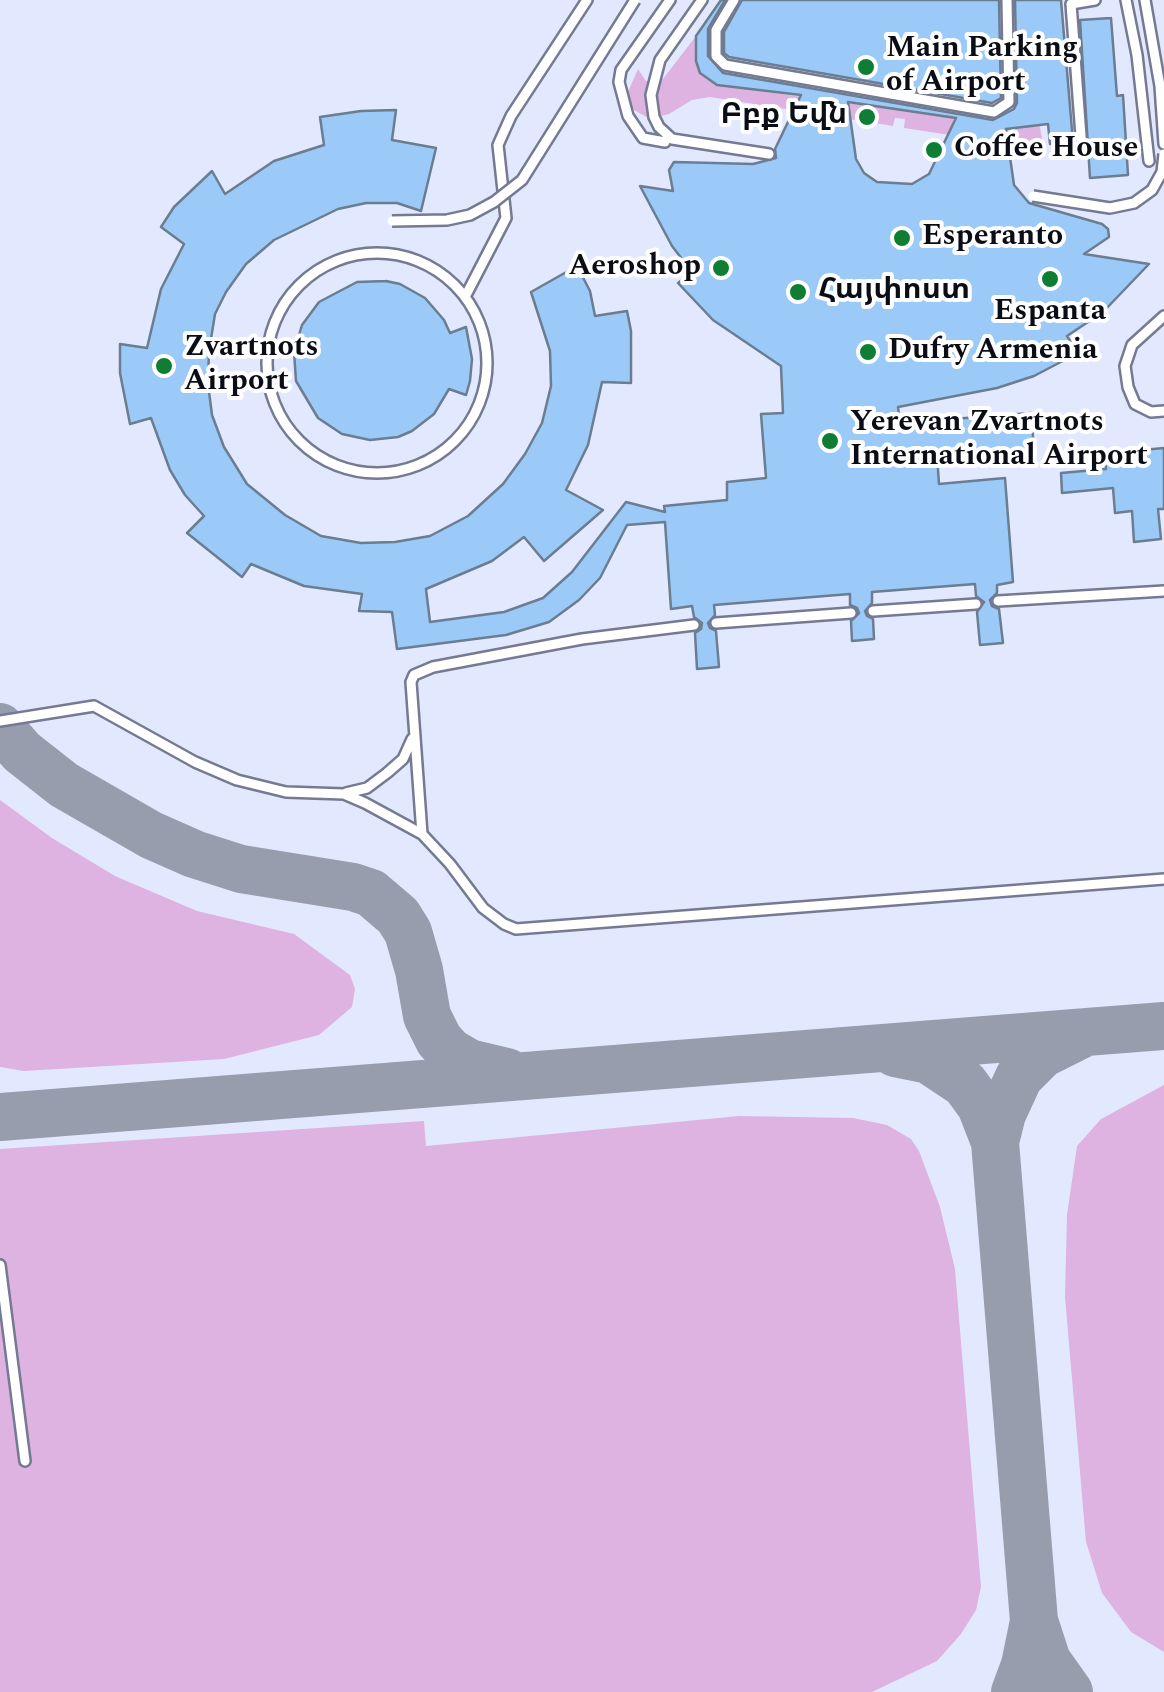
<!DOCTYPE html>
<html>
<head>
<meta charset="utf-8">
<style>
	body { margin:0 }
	canvas { display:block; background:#e2e8fe }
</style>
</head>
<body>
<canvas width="1164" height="1692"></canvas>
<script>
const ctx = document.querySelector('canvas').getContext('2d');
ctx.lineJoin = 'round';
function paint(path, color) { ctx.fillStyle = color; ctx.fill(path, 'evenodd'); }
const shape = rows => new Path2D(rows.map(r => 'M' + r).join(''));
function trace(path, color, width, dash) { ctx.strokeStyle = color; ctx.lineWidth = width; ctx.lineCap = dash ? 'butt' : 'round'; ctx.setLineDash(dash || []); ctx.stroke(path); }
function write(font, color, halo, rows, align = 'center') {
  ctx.font = font + ' Spectral,"Noto Sans Armenian",serif'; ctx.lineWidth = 8; ctx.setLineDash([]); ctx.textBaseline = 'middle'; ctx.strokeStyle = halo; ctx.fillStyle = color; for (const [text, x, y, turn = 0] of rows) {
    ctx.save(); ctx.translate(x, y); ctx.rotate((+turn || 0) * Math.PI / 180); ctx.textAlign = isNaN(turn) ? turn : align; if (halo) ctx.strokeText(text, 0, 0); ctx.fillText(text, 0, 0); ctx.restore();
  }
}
const green = shape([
	[696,36,696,61,700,73,717,85,1019,127,1038,117,1045,154,1029,147,904,128,905,119,895,118,893,126,710,97,692,100,669,114,650,119,634,110,627,94,638,69,646,81,663,79],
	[0,800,52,838,115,876,197,911,294,934,350,975,355,989,352,1007,319,1035,224,1059,24,1071,0,1067],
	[1164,1085,1164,1652,1131,1632,1102,1593,1086,1542,1065,1297,1067,1215,1077,1146,1101,1119],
	[739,1116,853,1118,887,1125,911,1139,919,1151,940,1207,955,1269,981,1587,976,1610,961,1634,937,1661,872,1692,0,1692,0,1149,424,1121,426,1146]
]);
const taxiway = shape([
	[0,727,22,752,64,785,151,835,194,854,241,869,353,887,371,893,398,916,408,932,419,970,427,1016,439,1040,450,1052,469,1063,507,1072],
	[895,1053,929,1060,965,1084,981,1106,995,1142,1002,1114,1019,1077,1042,1054,1080,1035],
	[0,1117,1164,1026],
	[995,1142,1034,1621,1025,1665,1015,1692],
	[1034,1621,1047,1661,1069,1692]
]);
const building = shape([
	[721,0,725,0,708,29,708,56,723,73,993,120,1014,109,1017,103,1015,0,1061,0,1073,142,1050,144,1048,124,1006,129,1014,185,1029,203,1102,224,1108,229,1109,237,1084,254,1149,264,1103,312,1067,336,1078,353,1034,376,997,388,898,407,900,423,1031,413,1034,449,937,456,939,484,1005,478,1013,582,997,585,997,593,990,600,992,606,999,609,1003,643,980,645,977,612,984,602,976,596,975,584,872,592,872,603,865,611,867,616,873,619,874,639,852,641,851,621,859,613,857,608,850,605,850,594,714,605,715,615,708,623,710,628,716,631,719,667,697,669,695,633,701,629,702,623,694,617,692,606,671,609,665,522,627,525,600,578,579,600,549,622,506,635,397,649,392,612,359,611,362,594,304,586,251,564,242,577,187,533,204,516,185,495,170,470,151,418,130,424,120,373,120,344,147,348,161,289,184,244,161,227,174,207,212,171,225,194,274,161,324,145,320,117,361,111,396,110,392,140,436,148,421,211,397,203,366,203,338,209,274,240,246,264,226,292,215,314,209,351,208,384,212,415,224,447,247,484,285,515,321,536,361,543,395,542,430,536,468,516,503,484,525,454,542,423,551,386,550,351,531,292,577,266,590,291,595,316,627,311,631,331,631,383,602,382,588,445,566,490,603,510,544,561,524,537,492,561,426,589,430,622,504,612,543,598,572,572,626,502,665,512,664,506,727,500,727,482,766,478,761,414,783,413,781,366,713,320,678,283,692,272,672,246,640,186,673,191,669,170,674,162,753,164,776,158,775,149,801,95,717,85,700,73,696,61,696,36,721,0],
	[848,102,956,118,929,174,912,184,877,182,864,173,856,159,848,102],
	[742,0,999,0,1001,98,992,103,729,57,724,53,724,32,742,0],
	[1111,18,1117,96,1123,95,1128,175,1090,178,1080,20,1111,18],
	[386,281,400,284,425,298,444,320,450,333,466,327,472,359,470,381,466,395,449,389,434,414,412,431,398,437,370,440,342,434,318,418,296,381,294,352,302,325,319,302,357,282,386,281],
	[1164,448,1164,509,1158,509,1161,539,1134,542,1132,511,1115,513,1113,488,1062,493,1061,473,1106,469,1105,457,1111,456,1110,453,1164,448]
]);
const service = shape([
	[702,0,660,60,651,95,654,117,659,127,672,139,769,154],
	[734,0,716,30,716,56,725,65,994,112,1009,102,1007,0],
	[1126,0,1137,55,1149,161],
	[1145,0,1160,86,1164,144],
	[665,142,643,138,628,116,619,82,621,70,670,0],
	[1082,149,1071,4,1095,0],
	'267 363a110 110 0 1 1 220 0a110 110 0 1 1-220 0Z',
	[465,297,506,218,498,145,511,116,587,0],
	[1164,316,1132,345,1125,366,1128,387,1135,404,1151,412,1164,411],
	[998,601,1164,591],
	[873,611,976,604],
	[716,623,851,613],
	[0,721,94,706,195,762,237,780,286,792,344,794,365,803,422,834,450,864,483,908,504,924,516,929,1164,879],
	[346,793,367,788,387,773,403,759,412,739],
	[422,834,411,682,414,675,433,667,582,639,694,625],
	[0,1265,25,1461]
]);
const serviceBridge = shape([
	[1033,196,1110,208,1134,203,1152,190,1162,172,1164,154],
	[392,221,447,220,470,215,494,202,522,180,635,0]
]);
const markers = [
	[866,67,10,"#0f7e34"],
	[867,117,10,"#0f7e34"],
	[934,150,10,"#0f7e34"],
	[902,238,10,"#0f7e34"],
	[721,268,10,"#0f7e34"],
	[1050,279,10,"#0f7e34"],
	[798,292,10,"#0f7e34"],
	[868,352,10,"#0f7e34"],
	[164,366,10,"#0f7e34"],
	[830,441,10,"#0f7e34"]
];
const poiNames = [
	["Main Parking",886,50],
	["of Airport",886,84],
	["Բբք Եվն",847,117,"right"],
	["Coffee House",954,150],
	["Esperanto",922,238],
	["Aeroshop",701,268,"right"],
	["Հայփոստ",818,292],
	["Espanta",1050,313,"center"],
	["Zvartnots",184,349],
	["Airport",184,383],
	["Dufry Armenia",888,352],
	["Yerevan Zvartnots",850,424],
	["International Airport",850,458]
];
paint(green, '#deb3e1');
trace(taxiway, '#989dae', 48);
paint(building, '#9ccaf8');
trace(building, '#6a7d91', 2.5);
trace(service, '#747a92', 14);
trace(service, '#fff', 9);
trace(serviceBridge, '#747a92', 14, []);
trace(serviceBridge, '#fff', 9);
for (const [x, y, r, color] of markers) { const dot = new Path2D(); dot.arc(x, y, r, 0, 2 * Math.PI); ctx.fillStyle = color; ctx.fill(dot); trace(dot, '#fff', 4); }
write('bold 30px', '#0b0d16', '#fff', poiNames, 'left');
</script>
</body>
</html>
